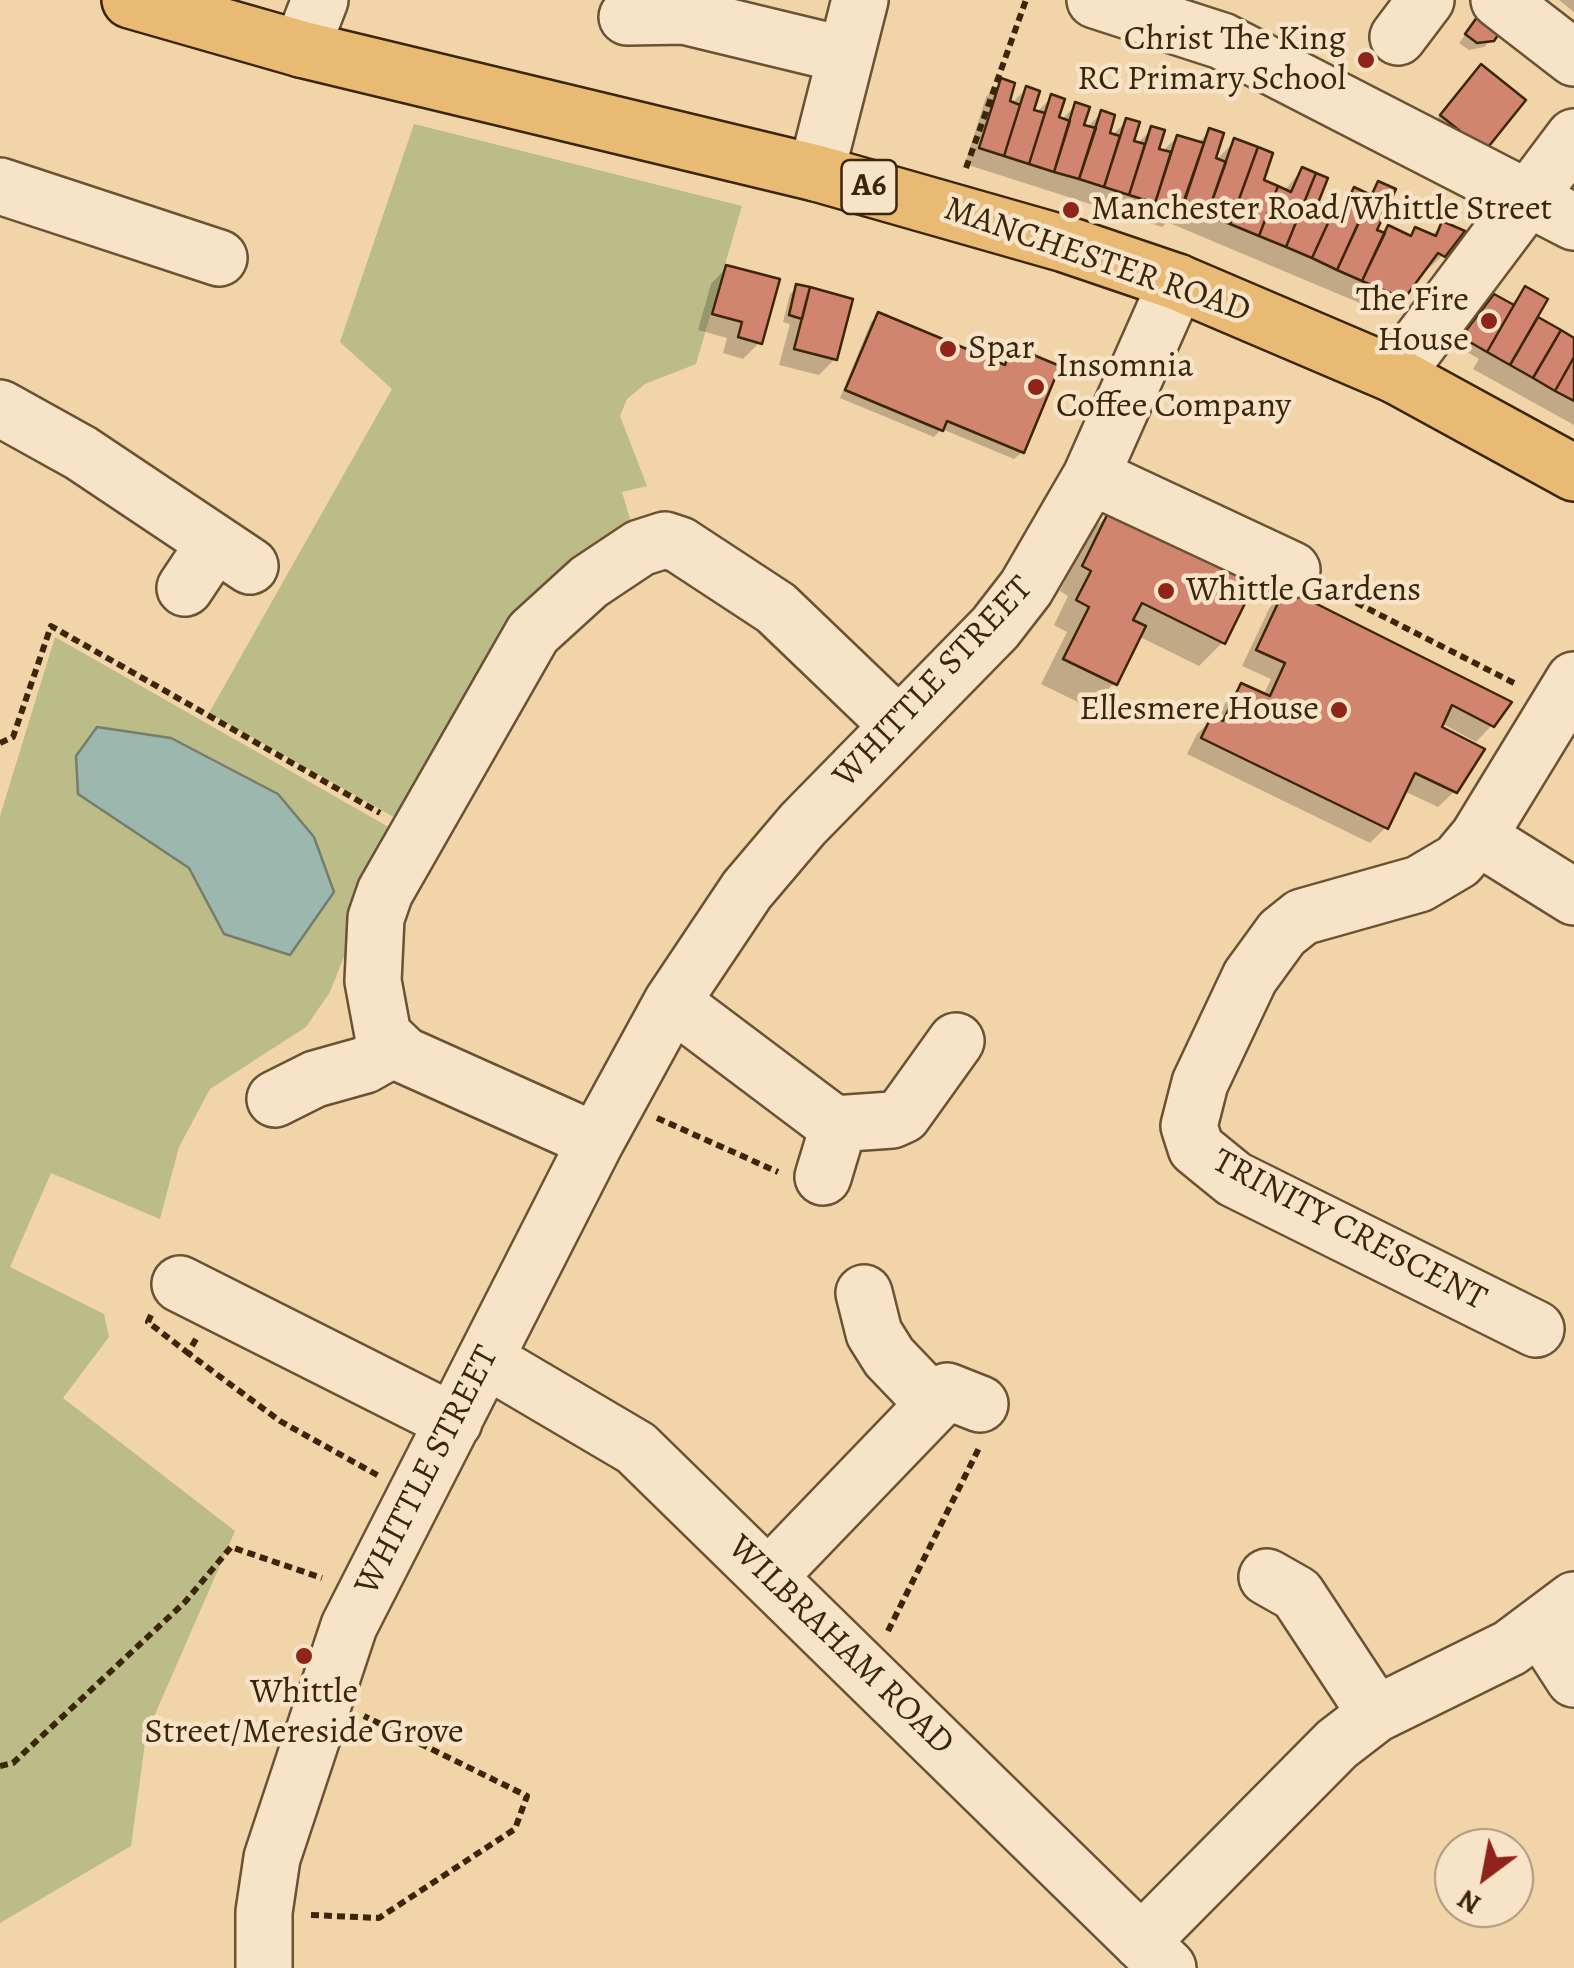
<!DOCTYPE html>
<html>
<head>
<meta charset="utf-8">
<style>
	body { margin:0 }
	#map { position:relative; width:1574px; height:1968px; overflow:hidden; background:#f2d4a9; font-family:Alegreya,serif }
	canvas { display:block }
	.north { position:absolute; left:1434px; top:1828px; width:100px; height:100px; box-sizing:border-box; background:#f7e3c7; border:2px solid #ac977b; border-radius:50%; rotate:212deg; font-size:28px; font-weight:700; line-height:40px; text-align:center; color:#3c260a }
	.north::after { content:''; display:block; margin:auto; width:35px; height:45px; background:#8f2418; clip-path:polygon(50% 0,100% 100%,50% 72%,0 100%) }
</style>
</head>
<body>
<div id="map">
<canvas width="1574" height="1968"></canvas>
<div class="north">N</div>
</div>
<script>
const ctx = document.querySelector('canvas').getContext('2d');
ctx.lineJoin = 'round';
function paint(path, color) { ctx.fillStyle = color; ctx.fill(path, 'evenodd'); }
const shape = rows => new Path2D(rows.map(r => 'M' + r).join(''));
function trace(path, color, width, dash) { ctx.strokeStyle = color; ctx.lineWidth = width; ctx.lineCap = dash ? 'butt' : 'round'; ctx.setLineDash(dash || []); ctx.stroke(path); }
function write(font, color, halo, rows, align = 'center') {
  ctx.font = font + ' Alegreya,serif'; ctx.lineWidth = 9; ctx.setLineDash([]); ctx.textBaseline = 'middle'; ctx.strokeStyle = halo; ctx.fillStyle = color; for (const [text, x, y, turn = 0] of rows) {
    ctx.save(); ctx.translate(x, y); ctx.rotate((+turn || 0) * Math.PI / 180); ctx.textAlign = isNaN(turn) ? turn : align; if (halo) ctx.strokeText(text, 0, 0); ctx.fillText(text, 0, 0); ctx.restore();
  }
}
const green = shape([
	[414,124,742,206,696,364,645,384,627,399,620,416,647,486,622,492,633,529,401,821,209,713,392,389,340,342],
	[55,637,394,830,330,992,306,1027,210,1089,179,1147,160,1219,51,1173,10,1267,104,1314,109,1337,63,1398,235,1531,146,1735,131,1846,0,1923,0,816],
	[78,794,334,892,224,934,189,868]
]);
const water = shape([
	[97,727,171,738,278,794,314,837,334,892,290,955,224,934,189,868,78,794,76,756,97,727]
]);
const shadow = shape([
	[1559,0,1574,0,1574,12],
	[1473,24,1492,39,1484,47,1469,50,1459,43],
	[1481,67,1484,150,1426,133,1465,83],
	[1002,81,1007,103,1011,104,1026,89,1031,111,1036,113,1052,97,1056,119,1061,120,1076,105,1081,127,1086,128,1102,113,1107,134,1111,136,1127,121,1131,142,1137,144,1152,129,1156,150,1162,152,1177,137,1197,144,1210,131,1212,164,1235,141,1261,181,1284,191,1302,170,1315,205,1335,213,1354,190,1367,196,1379,184,1373,231,1382,235,1389,228,1408,238,1416,230,1430,237,1443,224,1443,255,1426,271,1423,270,1386,314,1167,222,1162,227,965,164,986,97],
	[727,267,759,343,743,359,723,353,727,338,698,330,711,284],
	[797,287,835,359,819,375,779,365,790,324,783,322,790,294],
	[1526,289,1534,318,1574,340,1574,425,1473,369,1479,359,1455,345,1487,305,1509,306],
	[879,315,1002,366,1013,349,1022,452,1014,459,942,429,934,437,840,398,871,322],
	[1111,512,1223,642,1199,666,1138,636,1114,683,1090,708,1041,684,1067,632,1054,625,1068,596,1060,591,1086,536],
	[1286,591,1492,725,1476,742,1441,723,1455,791,1438,807,1404,791,1386,827,1370,843,1187,754,1197,734,1213,718,1217,720,1226,702,1242,686,1263,696,1271,679,1242,666,1270,607]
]);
const building = shape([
	[1480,13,1502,29,1494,41,1477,43,1465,34,1480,13],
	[1481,64,1526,100,1485,151,1440,115,1481,64],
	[1001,78,1015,83,1010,101,1020,105,1004,156,979,148,1001,78],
	[1026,86,1040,91,1034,110,1045,113,1029,164,1004,156,1026,86],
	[1051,94,1065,99,1059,117,1070,121,1054,172,1029,164,1051,94],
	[1075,102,1090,107,1084,125,1096,128,1079,179,1054,172,1075,102],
	[1101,110,1115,115,1110,133,1120,136,1104,187,1079,179,1101,110],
	[1126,118,1140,122,1134,141,1145,144,1129,195,1104,187,1126,118],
	[1151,126,1165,130,1159,149,1171,152,1155,203,1129,195,1151,126],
	[1209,128,1224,133,1216,158,1226,162,1207,215,1183,206,1209,128],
	[1177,135,1204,143,1180,212,1155,203,1177,135],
	[1234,138,1258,147,1230,224,1207,215,1234,138],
	[1258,147,1273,153,1264,180,1278,186,1259,236,1230,224,1258,147],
	[1302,167,1316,173,1286,247,1259,236,1278,186,1291,192,1302,167],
	[1316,173,1328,178,1318,203,1334,210,1312,258,1286,247,1316,173],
	[1378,181,1396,189,1377,230,1385,233,1362,281,1337,270,1378,181],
	[1354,187,1371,195,1337,270,1312,258,1334,210,1341,214,1354,187],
	[1442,221,1465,231,1445,257,1438,253,1404,299,1362,281,1388,225,1411,236,1415,227,1436,236,1442,221],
	[726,265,780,279,762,344,738,337,742,322,712,314,726,265],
	[796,284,810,287,802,319,789,315,796,284],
	[1525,286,1548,299,1510,365,1487,352,1525,286],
	[810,287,853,299,837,360,794,349,810,287],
	[1494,294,1514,305,1487,352,1461,337,1494,294],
	[878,312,1005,365,1012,346,1060,366,1024,453,947,421,943,431,845,390,878,312],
	[1538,317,1561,330,1533,378,1510,365,1538,317],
	[1561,330,1574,338,1574,357,1555,391,1533,378,1561,330],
	[1574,357,1574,401,1555,391,1574,357],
	[1110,509,1256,581,1225,644,1142,603,1133,620,1146,626,1117,685,1063,659,1089,607,1076,600,1091,571,1082,566,1110,509],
	[1285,588,1512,702,1494,727,1452,705,1442,727,1485,749,1457,793,1415,773,1388,829,1201,738,1212,715,1223,721,1241,683,1270,696,1285,663,1256,650,1285,588]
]);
const path = shape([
	[966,168,1026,0],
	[1333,591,1518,685],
	[0,743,13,737,51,626,380,813],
	[657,1118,778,1172],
	[151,1315,148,1322,188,1353],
	[196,1339,188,1353,280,1421,379,1476],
	[888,1631,980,1446],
	[0,1766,13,1763,185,1602,231,1547,322,1578],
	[311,1915,379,1918,515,1829,527,1796,364,1716]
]);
const minor = shape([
	[1095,0,1222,41,1574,222],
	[1499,0,1574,58],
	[627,17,684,16,845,55],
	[1398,37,1426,0],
	[301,49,320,0],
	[816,173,860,0],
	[0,186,219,258],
	[1395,375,1574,137],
	[0,408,81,453,250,566],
	[1091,476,1292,570],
	[185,588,215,543],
	[1478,837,1574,680],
	[672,1002,834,1124,836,1134,823,1177],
	[275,1099,315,1079,365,1065,395,1048],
	[834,1124,892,1120,903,1115,956,1041],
	[596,1141,404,1055,383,1035,373,981,376,918,385,892,533,633,589,582,640,548,665,540,680,545,776,608,898,725],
	[180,1284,454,1422],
	[864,1293,874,1333,889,1357,934,1404],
	[1536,1329,1234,1179,1196,1148,1189,1126,1200,1083,1250,977,1282,933,1302,917,1419,884,1458,861,1478,837,1574,897],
	[485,1359,636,1448,1168,1968],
	[769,1576,947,1391,980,1404],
	[1267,1577,1297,1594,1376,1714],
	[1541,1628,1574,1679],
	[1141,1942,1337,1744,1376,1714,1510,1648,1574,1600],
	[264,1968,264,1912,272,1858,349,1626,596,1141,672,1002,747,890,803,824,995,628,1026,588,1091,476,1177,282]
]);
const major = shape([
	[130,0,301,49,816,173,1065,244,1177,282,1395,375,1574,473]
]);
const markers = [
	[1366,60,10,"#8f2418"],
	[1071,210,10,"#8f2418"],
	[1489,321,10,"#8f2418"],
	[948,349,10,"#8f2418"],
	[1036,387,10,"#8f2418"],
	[1166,591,10,"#8f2418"],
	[1339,710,10,"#8f2418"],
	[304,1656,10,"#8f2418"]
];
const shields = [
	[869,187,55]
];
const shieldNames = [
	["A6",869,187]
];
const poiNames = [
	["Christ The King",1346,40,"right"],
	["RC Primary School",1346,80,"right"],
	["Manchester Road/Whittle Street",1091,210],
	["The Fire",1469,301,"right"],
	["House",1469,341,"right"],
	["Spar",968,349],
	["Insomnia",1056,367],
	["Coffee Company",1056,407],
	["Whittle Gardens",1186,591],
	["Ellesmere House",1319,710,"right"],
	["Whittle",304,1693,"center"],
	["Street/Mereside Grove",304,1733,"center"]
];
const streetNames = [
	["MANCHESTER ROAD",1097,261,19],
	["WHITTLE STREET",934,683,-47],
	["TRINITY CRESCENT",1349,1231,28],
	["WHITTLE STREET",428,1471,-63],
	["WILBRAHAM ROAD",840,1646,44]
];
paint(green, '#bbbc87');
paint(water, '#9cb7ae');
trace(water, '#767d6c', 2.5);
paint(shadow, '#0003');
paint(building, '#d1846e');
trace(building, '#3c260a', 2.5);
trace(minor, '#6a5232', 60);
trace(major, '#3c260a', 60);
trace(path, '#3c260a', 6, [8, 5]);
trace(minor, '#f7e3c7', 55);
trace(major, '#e9ba74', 55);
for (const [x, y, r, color] of markers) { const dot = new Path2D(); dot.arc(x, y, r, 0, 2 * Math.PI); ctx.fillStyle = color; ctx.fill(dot); trace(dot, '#f7e3c7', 4); }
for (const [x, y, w] of shields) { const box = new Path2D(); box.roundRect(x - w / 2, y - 27, w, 54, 8); ctx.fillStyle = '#f7e3c7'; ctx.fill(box); trace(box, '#3c260a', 2.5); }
write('bold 32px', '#3c260a', null, shieldNames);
write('35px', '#3c260a', '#f7e3c7', poiNames, 'left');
write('35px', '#3c260a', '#f7e3c7', streetNames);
</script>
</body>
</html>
